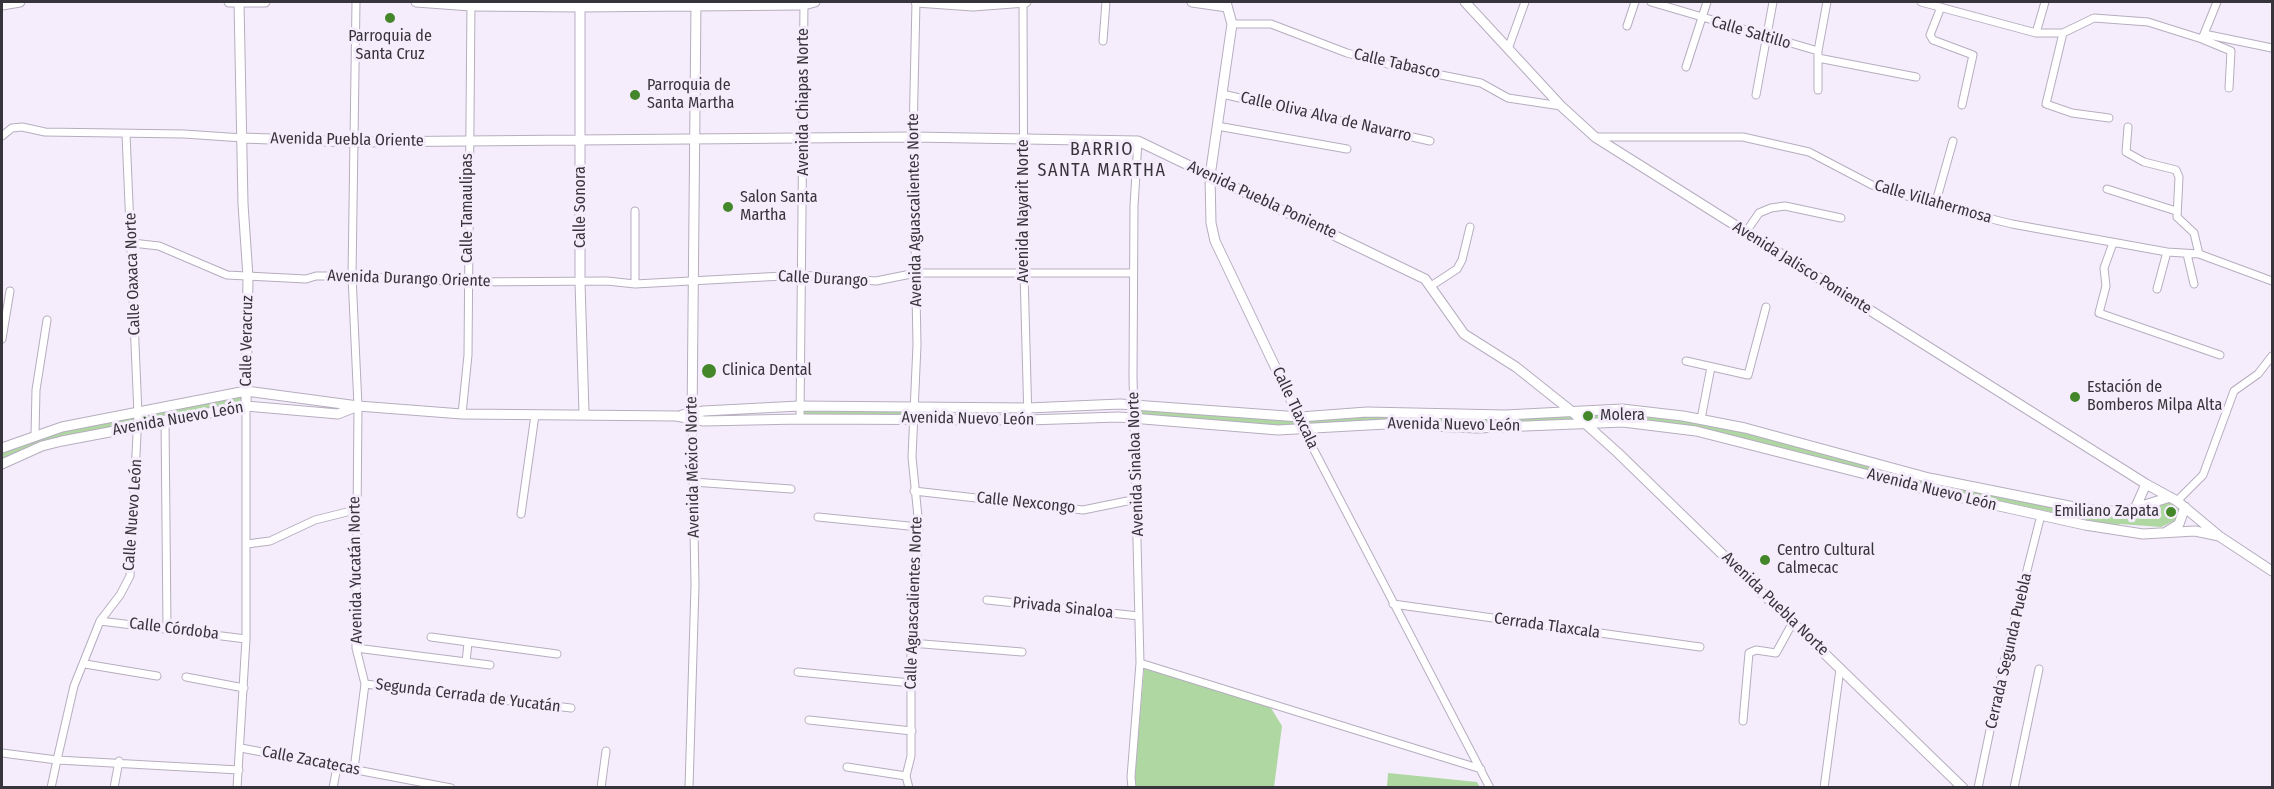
<!DOCTYPE html>
<html>
<head>
<meta charset="utf-8">
<style>
	body { margin:0 }
	#map { position:relative; width:2274px; height:789px; overflow:hidden; background:#f5edfc; font-family:"Fira Sans Condensed",sans-serif }
	canvas { display:block }
	.frame { position:absolute; inset:0; border:3px solid #38343b; pointer-events:none }
</style>
</head>
<body>
<div id="map">
<canvas width="2274" height="789"></canvas>
<div class="frame"></div>
</div>
<script>
const ctx = document.querySelector('canvas').getContext('2d');
ctx.lineJoin = 'round';
function paint(path, color) { ctx.fillStyle = color; ctx.fill(path, 'evenodd'); }
const shape = rows => new Path2D(rows.map(r => 'M' + r).join(''));
function trace(path, color, width, dash) { ctx.strokeStyle = color; ctx.lineWidth = width; ctx.lineCap = dash ? 'butt' : 'round'; ctx.setLineDash(dash || []); ctx.stroke(path); }
function write(font, color, halo, rows, align = 'center') {
  ctx.font = font + ' "Fira Sans Condensed",sans-serif'; ctx.lineWidth = 6; ctx.setLineDash([]); ctx.textBaseline = 'middle'; ctx.strokeStyle = halo; ctx.fillStyle = color; for (const [text, x, y, turn = 0] of rows) {
    ctx.save(); ctx.translate(x, y); ctx.rotate((+turn || 0) * Math.PI / 180); ctx.textAlign = isNaN(turn) ? turn : align; if (halo) ctx.strokeText(text, 0, 0); ctx.fillText(text, 0, 0); ctx.restore();
  }
}
const green = shape([
	[243,395,243,404,140,422,140,416],
	[1137,408,1297,419,1300,426,1280,427,1137,414],
	[802,409,911,410,911,416,802,416],
	[1592,410,1709,422,1866,462,2119,517,2140,512,2169,499,2181,509,2176,520,2161,527,2120,524,2116,526,1860,471,1703,431,1585,423,1575,412],
	[1386,414,1494,418,1571,414,1577,419,1533,423,1305,426,1303,419],
	[135,417,135,423,2,462,2,452,63,430],
	[1144,669,1164,673,1271,708,1282,726,1274,787,1134,788],
	[1388,773,1477,782,1480,787,1387,787]
]);
const street = shape([
	[1023,2,1024,273,1028,420],
	[1651,2,1818,51],
	[1921,2,2036,33,2063,33,2094,18,2148,22,2202,39,2217,2],
	[1941,7,1930,35,1933,40,1973,55,1962,105],
	[1232,24,1271,24,1347,53,1391,65,1481,83,1508,98,1561,106],
	[1627,26,1635,2],
	[2036,33,2045,2],
	[2063,33,2046,104,2072,113,2109,118],
	[2204,34,2272,48],
	[2202,39,2231,51,2229,88],
	[1103,41,1106,2],
	[1508,49,1525,2],
	[1818,58,1916,77],
	[1686,67,1707,2],
	[1818,90,1818,51,1827,2],
	[1222,94,1430,141],
	[1756,95,1773,2],
	[1217,126,1347,149],
	[2128,127,2126,152,2144,162,2176,170,2179,177,2177,217,2194,233,2199,254],
	[2,136,12,128,22,127,45,132,184,134,243,138],
	[1596,137,1743,137,1809,152,1872,185,1935,205,2012,224,2167,252,2199,254,2272,281],
	[2107,189,2176,211],
	[1935,205,1953,141],
	[1746,232,1759,213,1771,208,1785,206,1841,218],
	[132,243,159,246,227,275,306,279,316,276,352,276,467,282,607,281,635,284,801,275,876,281,916,273,1133,273],
	[2113,243,2104,268,2106,286,2099,313,2220,355],
	[2187,254,2194,284],
	[635,284,635,211],
	[1431,286,1457,269,1462,260,1470,227],
	[2157,289,2167,252],
	[2,339,10,291],
	[1686,361,1748,375,1766,307],
	[462,414,468,355,471,2],
	[165,419,167,628],
	[800,419,804,2],
	[1701,419,1711,367],
	[1303,429,1490,788],
	[35,435,36,390,47,320],
	[693,482,791,489],
	[914,491,1083,510,1137,499],
	[2177,501,2203,475,2234,391,2258,374,2272,356],
	[521,514,535,415],
	[818,517,919,527],
	[247,544,270,541,315,520,355,510],
	[987,600,1139,616],
	[1393,604,1700,647],
	[100,621,246,639],
	[431,637,557,654],
	[911,643,1022,652],
	[356,648,490,665],
	[466,662,468,643],
	[1140,663,1481,769],
	[85,664,157,676],
	[798,672,911,683],
	[186,677,244,688],
	[365,684,571,708],
	[809,720,912,731],
	[1743,721,1749,653,1756,650,1776,653,1793,622],
	[241,748,451,788],
	[2,753,57,760,74,686,100,621,120,595,130,576,138,414,126,134],
	[847,767,906,776],
	[354,769,365,684,356,648,356,633,358,406,352,276,356,2],
	[51,788,57,760,239,770],
	[114,788,119,761],
	[237,788,246,639,246,406],
	[333,788,337,767],
	[601,788,606,751],
	[689,788,695,585,692,419],
	[909,788,906,776,911,756,911,643,919,527,912,457,917,345,913,137,916,2],
	[1132,788,1131,777,1140,663,1133,377,1134,206,1138,141],
	[1824,788,1840,669],
	[1978,788,2006,653,2041,515],
	[2014,788,2039,669]
]);
const secondary = shape([
	[229,2,265,2],
	[239,2,243,204,248,277,246,406],
	[416,2,471,6,580,7,804,5,815,2],
	[580,2,580,282,584,413],
	[916,2,973,6,1026,2],
	[1192,2,1227,7],
	[1226,2,1232,24,1210,176,1211,223,1215,241,1301,421],
	[1465,2,1561,106,1595,137,2146,484,2177,501,2219,536,2272,571],
	[2,5,20,2],
	[243,138,353,142,913,137,1138,141,1425,279,1464,334,1516,367,1570,410,1617,452,1963,788],
	[682,415,704,411,799,406,1028,408,1120,404,1300,417,1367,412,1505,415,1622,409,1683,416,1745,428,1929,478,2084,509,2123,512,2170,497],
	[692,419,696,2],
	[2,448,62,427,246,391,358,406,462,414,676,416,704,421,800,419,1028,420,1119,417,1278,430,1386,424,1477,428,1623,422,1696,431,1936,492,2085,525,2143,534,2195,531,2219,536],
	[2,464,42,446,62,441,246,406,338,414,358,406],
	[2135,509,2146,484],
	[2166,532,2179,524,2185,507]
]);
const markers = [
	[390,18,6,"#44872a"],
	[635,95,6,"#44872a"],
	[728,207,6,"#44872a"],
	[709,371,8,"#44872a"],
	[2075,397,6,"#44872a"],
	[1588,416,6,"#44872a"],
	[2171,512,6,"#44872a"],
	[1765,560,6,"#44872a"]
];
const streetNames = [
	["Calle Saltillo",1751,33,16],
	["Calle Tabasco",1397,64,13],
	["Avenida Chiapas Norte",804,102,-90],
	["Calle Oliva Alva de Navarro",1326,117,13],
	["Avenida Puebla Oriente",347,140,1],
	["Avenida Puebla Poniente",1262,200,25],
	["Calle Villahermosa",1933,202,16],
	["Calle Sonora",581,207,-90],
	["Calle Tamaulipas",468,208,-90],
	["Avenida Aguascalientes Norte",915,210,-91],
	["Avenida Nayarit Norte",1024,211,-90],
	["Avenida Jalisco Poniente",1802,268,32],
	["Calle Oaxaca Norte",133,274,-92],
	["Avenida Durango Oriente",409,279,2],
	["Calle Durango",823,279,3],
	["Calle Veracruz",247,341,-89],
	["Calle Tlaxcala",1295,408,65],
	["Avenida Nuevo León",178,419,-10],
	["Avenida Nuevo León",968,419,1],
	["Avenida Nuevo León",1454,425,1],
	["Avenida Sinaloa Norte",1136,464,-92],
	["Avenida México Norte",693,467,-91],
	["Avenida Nuevo León",1932,490,14],
	["Calle Nexcongo",1026,503,6],
	["Calle Nuevo León",133,515,-86],
	["Avenida Yucatán Norte",356,570,-91],
	["Calle Aguascalientes Norte",914,603,-88],
	["Avenida Puebla Norte",1775,604,44],
	["Privada Sinaloa",1063,608,6],
	["Cerrada Tlaxcala",1547,626,8],
	["Calle Córdoba",174,629,7],
	["Cerrada Segunda Puebla",2009,651,-77],
	["Segunda Cerrada de Yucatán",468,696,7],
	["Calle Zacatecas",311,761,11]
];
const poiNames = [
	["Parroquia de",390,37,"center"],
	["Santa Cruz",390,55,"center"],
	["Parroquia de",647,86],
	["Santa Martha",647,104],
	["Salon Santa",740,198],
	["Martha",740,216],
	["Clinica Dental",722,371],
	["Estación de",2087,388],
	["Bomberos Milpa Alta",2087,406],
	["Molera",1600,416],
	["Emiliano Zapata",2159,512,"right"],
	["Centro Cultural",1777,551],
	["Calmecac",1777,569]
];
const neighbourhoodNames = [
	["BARRIO",1102,150],
	["SANTA MARTHA",1102,171]
];
paint(green, '#aed7a1');
trace(street, '#b6adbf', 9);
trace(secondary, '#b6adbf', 11);
trace(street, '#fff', 7);
trace(secondary, '#fff', 9);
for (const [x, y, r, color] of markers) { const dot = new Path2D(); dot.arc(x, y, r, 0, 2 * Math.PI); ctx.fillStyle = color; ctx.fill(dot); trace(dot, '#f5edfc', 2); }
write('16px', '#38343b', '#f5edfc', streetNames);
write('16px', '#38343b', '#f5edfc', poiNames, 'left');
ctx.letterSpacing = '1.5px';
write('18px', '#38343b', '#f5edfc', neighbourhoodNames);
ctx.letterSpacing = '0px';
</script>
</body>
</html>
